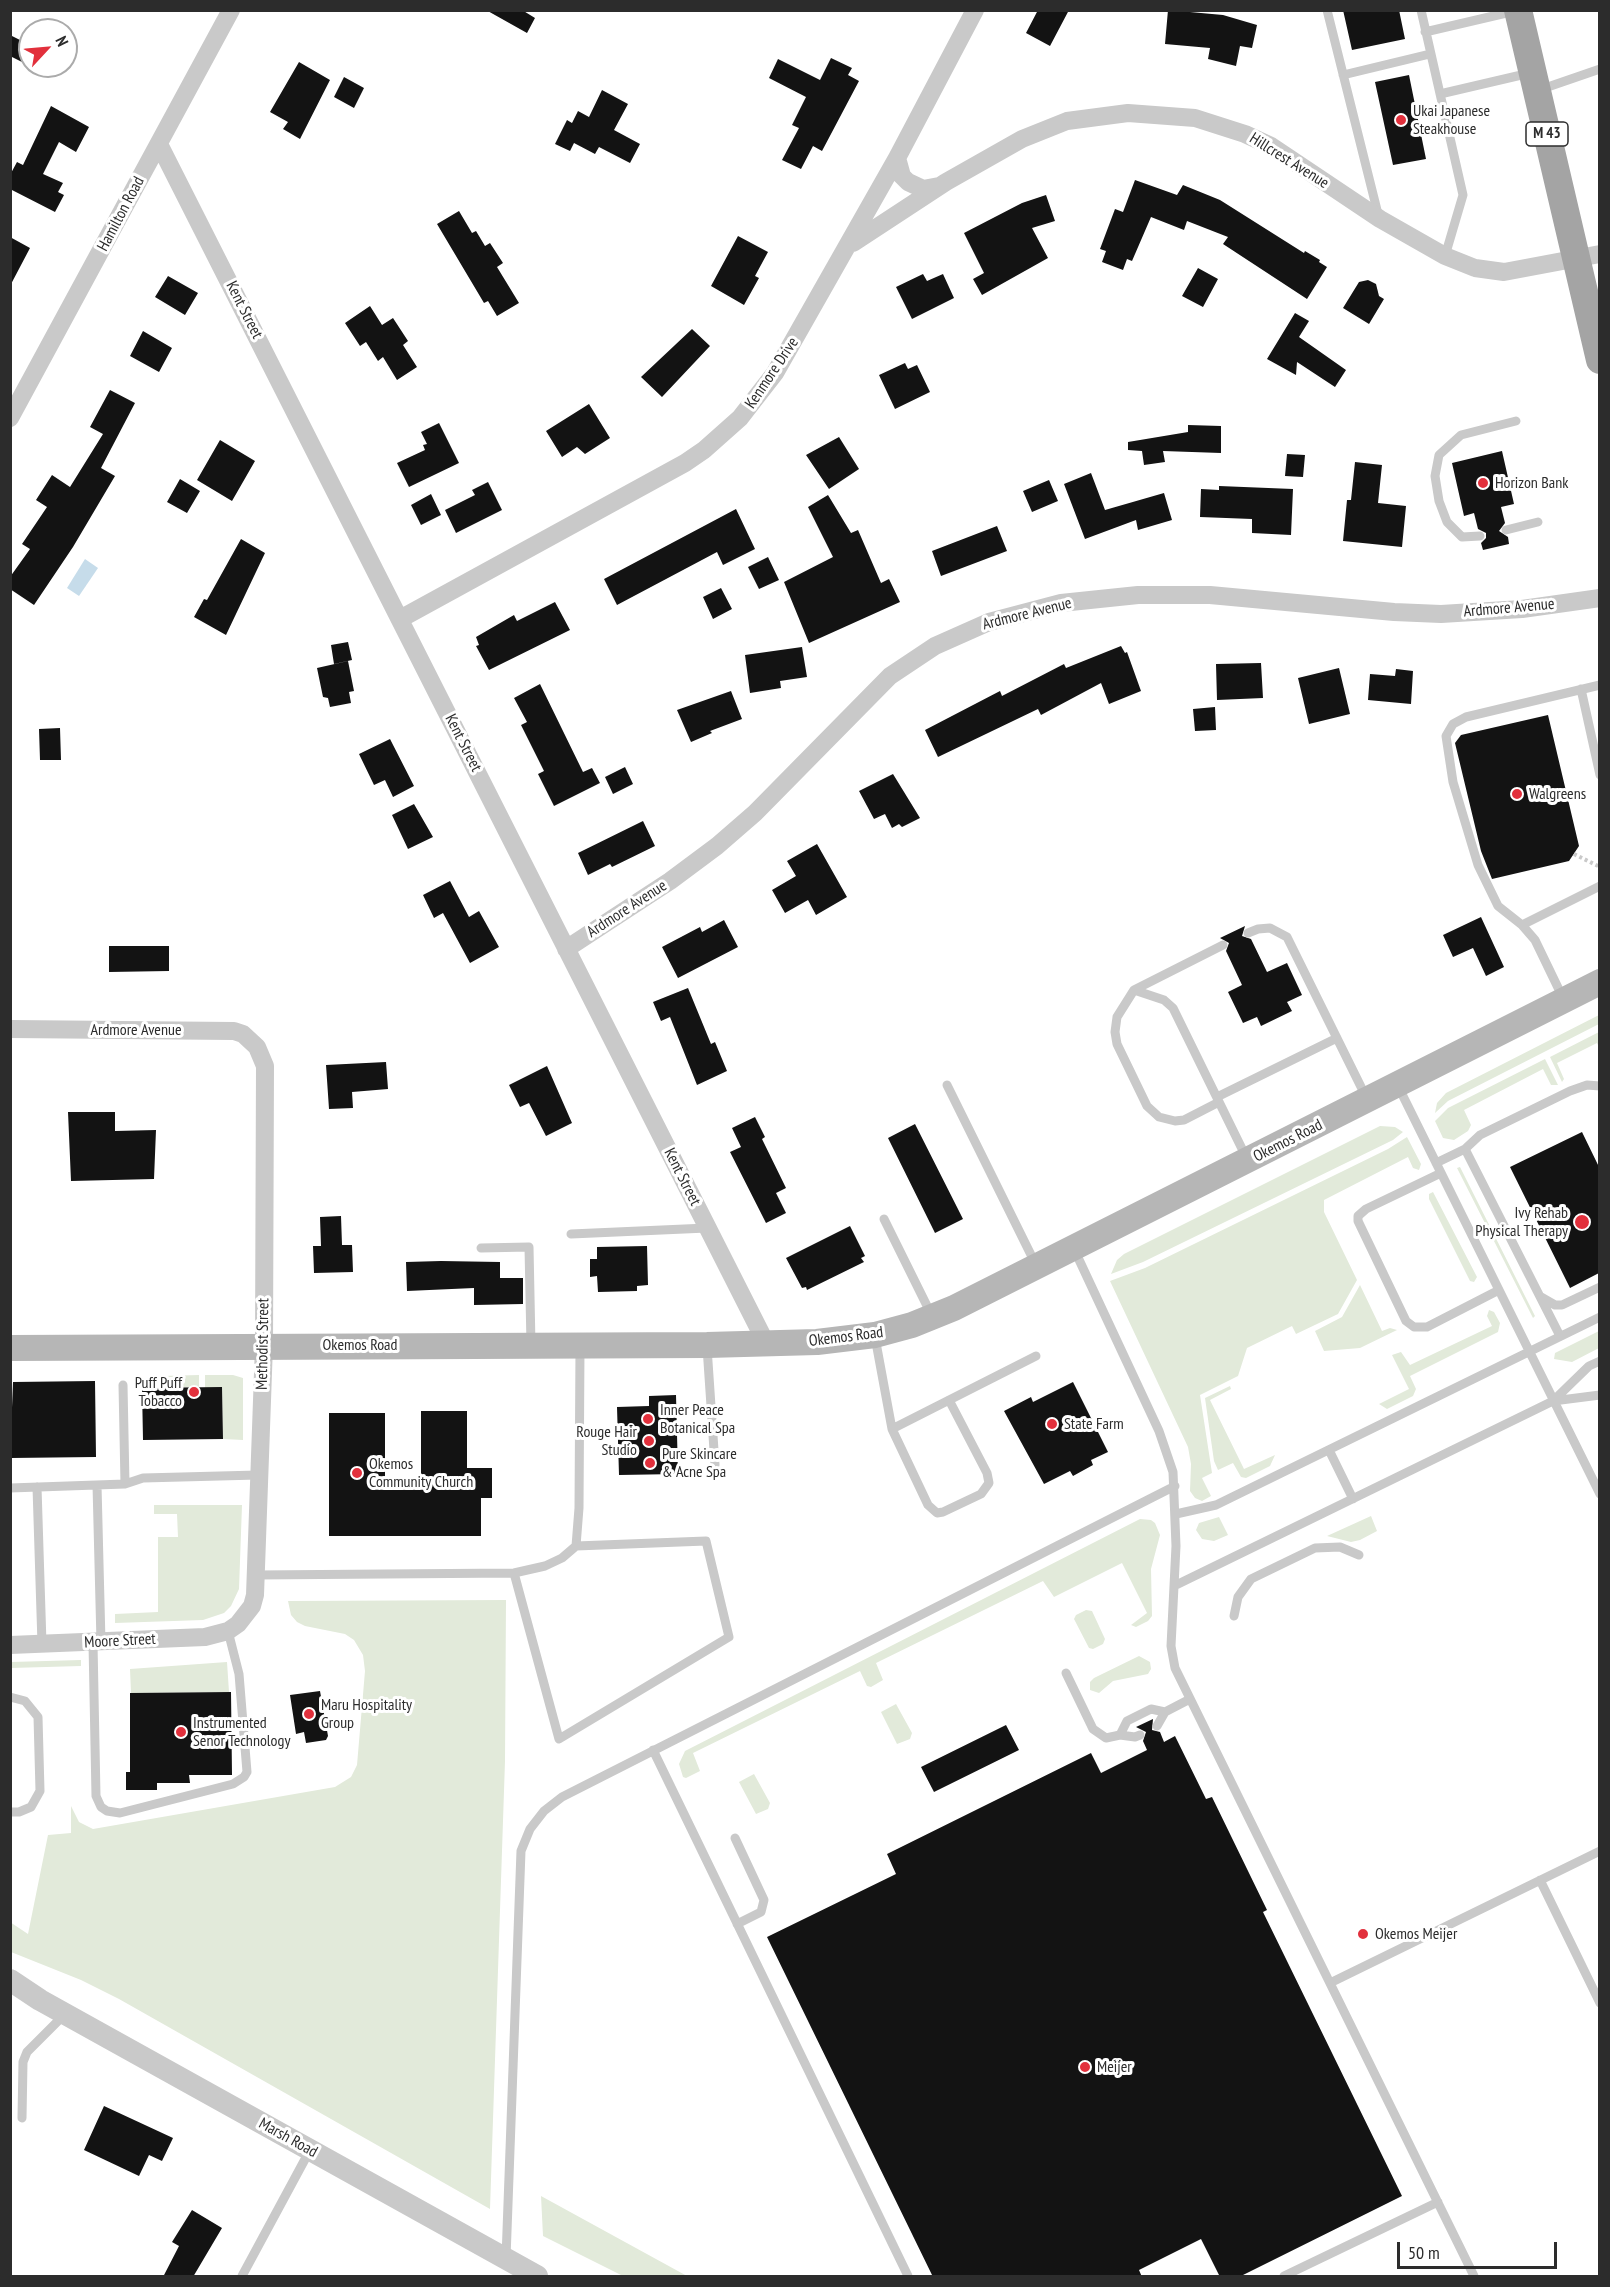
<!DOCTYPE html>
<html>
<head>
<meta charset="utf-8">
<style>
	body { margin:0 }
	#map { position:relative; width:1610px; height:2287px; overflow:hidden; background:#fff; font-family:"PT Sans Narrow",sans-serif }
	canvas { display:block }
	.frame { position:absolute; inset:0; border:12px solid #2c2c2c; pointer-events:none }
	.north { position:absolute; left:18px; top:18px; width:60px; height:60px; box-sizing:border-box; background:#fff; border:2px solid #ababab; border-radius:50%; rotate:64deg; font-size:16px; font-weight:700; line-height:24px; text-align:center; color:#2c2c2c }
	.north::after { content:''; display:block; margin:auto; width:21px; height:27px; background:#e2303c; clip-path:polygon(50% 0,100% 100%,50% 72%,0 100%) }
	.scale { position:absolute; left:1397px; top:2242px; width:160px; height:27px; box-sizing:border-box; border:3px solid #2c2c2c; border-top:0; padding-left:8px; font-size:18px; line-height:21px; white-space:nowrap; color:#2c2c2c; -webkit-text-stroke:4px #fff; paint-order:stroke }
</style>
</head>
<body>
<div id="map">
<canvas width="1610" height="2287"></canvas>
<div class="frame"></div>
<div class="north">N</div>
<div class="scale">50 m</div>
</div>
<script>
const ctx = document.querySelector('canvas').getContext('2d');
ctx.lineJoin = 'round';
function paint(path, color) { ctx.fillStyle = color; ctx.fill(path, 'evenodd'); }
const shape = rows => new Path2D(rows.map(r => 'M' + r).join(''));
function trace(path, color, width, dash) { ctx.strokeStyle = color; ctx.lineWidth = width; ctx.lineCap = dash ? 'butt' : 'round'; ctx.setLineDash(dash || []); ctx.stroke(path); }
function write(font, color, halo, rows, align = 'center') {
  ctx.font = font + ' "PT Sans Narrow",sans-serif'; ctx.lineWidth = 6; ctx.setLineDash([]); ctx.textBaseline = 'middle'; ctx.strokeStyle = halo; ctx.fillStyle = color; for (const [text, x, y, turn = 0] of rows) {
    ctx.save(); ctx.translate(x, y); ctx.rotate((+turn || 0) * Math.PI / 180); ctx.textAlign = isNaN(turn) ? turn : align; if (halo) ctx.strokeText(text, 0, 0); ctx.fillText(text, 0, 0); ctx.restore();
  }
}
const green = shape([
	[1599,1015,1599,1024,1448,1101,1435,1113,1437,1103,1446,1093],
	[1599,1032,1599,1047,1597,1043,1557,1063,1564,1079,1562,1082,1550,1057],
	[1545,1059,1558,1085,1551,1085,1543,1069,1464,1110,1471,1125,1468,1131,1454,1140,1443,1138,1435,1121,1448,1108],
	[1380,1126,1395,1127,1403,1132,1393,1140,1143,1262,1111,1274,1117,1260,1124,1254],
	[1407,1137,1421,1164,1419,1170,1413,1168,1408,1157,1324,1200,1324,1212,1357,1280,1338,1314,1296,1334,1292,1326,1247,1348,1238,1376,1200,1395,1212,1473,1202,1478,1211,1496,1202,1501,1195,1498,1190,1491,1191,1464,1188,1447,1110,1281,1145,1268,1388,1149],
	[1460,1167,1535,1316,1533,1318,1457,1168],
	[1433,1192,1477,1277,1474,1282,1470,1281,1429,1199,1429,1194],
	[1360,1285,1382,1331,1390,1328,1397,1330,1360,1348,1324,1351,1315,1331,1342,1317],
	[1489,1310,1494,1312,1500,1323,1498,1332,1410,1376,1416,1389,1413,1396,1387,1409,1379,1404,1409,1389,1392,1355,1401,1352,1410,1365,1492,1326,1487,1316],
	[1599,1331,1599,1348,1572,1362,1554,1359,1555,1353],
	[199,1375,199,1387,162,1388,162,1376],
	[205,1375,233,1375,243,1378,243,1440,223,1439,222,1388,205,1388],
	[1230,1386,1231,1389,1210,1400,1244,1469,1275,1455,1270,1466,1246,1478,1241,1477,1233,1463,1218,1470,1214,1461,1205,1398],
	[154,1505,242,1505,239,1589,231,1606,224,1613,203,1620,115,1623,115,1614,158,1612,158,1537,178,1537,177,1514,154,1514],
	[1371,1516,1377,1531,1360,1540,1351,1542,1327,1536],
	[1219,1517,1228,1535,1214,1541,1202,1539,1196,1530,1199,1523],
	[1140,1519,1151,1520,1155,1523,1160,1535,1151,1569,1152,1616,1148,1621,1136,1627,1131,1625,1147,1613,1122,1563,1054,1597,1043,1581,876,1663,883,1680,871,1687,867,1686,860,1671,693,1753,700,1771,686,1778,683,1777,679,1764,685,1751],
	[506,1600,505,1761,490,2209,119,1999,81,1980,11,1952,10,1922,28,1934,48,1835,71,1833,71,1806,79,1822,93,1829,335,1787,351,1777,357,1765,365,1671,363,1655,354,1640,345,1634,305,1626,297,1622,291,1615,288,1601],
	[1086,1610,1092,1611,1105,1639,1103,1644,1093,1649,1089,1648,1074,1619,1076,1615],
	[1139,1656,1150,1662,1151,1669,1148,1674,1113,1681,1099,1693,1090,1690,1090,1682,1094,1678],
	[81,1660,81,1666,11,1668,11,1662],
	[227,1662,229,1692,131,1693,130,1669],
	[896,1704,912,1733,910,1739,897,1744,881,1712],
	[754,1774,770,1803,768,1809,756,1814,739,1782],
	[541,2196,687,2276,623,2276,543,2236]
]);
const water = shape([
	[85,559,98,568,79,596,67,588]
]);
const building = shape([
	[486,10,522,10,535,18,527,33],
	[1038,10,1069,10,1050,46,1026,33],
	[1168,10,1223,15,1257,25,1252,48,1240,46,1236,66,1208,59,1210,48,1165,44],
	[1343,10,1399,10,1405,39,1352,50],
	[10,35,30,45,30,66,10,56],
	[831,58,852,68,848,75,859,81,822,151,813,146,801,169,782,160,799,128,792,125,806,97,769,78,778,59,820,80],
	[299,62,330,80,300,139,283,129,288,122,270,112],
	[1409,75,1426,159,1393,165,1375,82],
	[344,77,364,88,354,108,334,97],
	[602,90,628,104,614,130,640,144,630,163,599,147,595,154,574,143,570,151,555,144,567,120,572,123,578,111,589,117],
	[51,106,89,127,76,152,59,142,43,174,63,183,58,192,64,195,55,212,10,189,10,175,17,162,23,165],
	[1135,180,1177,195,1183,185,1220,200,1304,253,1305,251,1320,260,1319,262,1327,267,1307,299,1223,244,1228,237,1187,221,1184,230,1151,217,1132,261,1127,259,1123,270,1102,262,1106,251,1100,249,1115,209,1123,212],
	[1046,195,1055,221,1032,228,1048,258,982,295,973,279,984,273,964,233,1022,203],
	[459,211,472,233,476,231,485,246,490,243,503,263,497,267,519,303,497,316,488,301,484,303,437,224],
	[738,236,768,252,755,276,759,278,744,305,711,286],
	[10,237,30,248,10,286],
	[1198,268,1218,279,1203,307,1182,296],
	[923,274,927,281,943,274,954,298,912,319,896,287],
	[168,276,198,293,185,315,155,297],
	[1368,280,1376,284,1379,296,1384,299,1369,324,1343,308,1359,282],
	[370,306,382,325,393,318,408,341,403,345,417,367,397,380,383,357,378,361,366,342,360,346,345,323],
	[1295,313,1309,321,1299,337,1346,370,1335,387,1297,362,1296,375,1267,359],
	[692,329,710,346,662,397,641,377],
	[143,331,172,348,159,372,130,356],
	[905,363,908,369,917,365,930,392,895,409,879,375],
	[110,390,135,403,101,468,115,476,73,547,34,605,10,589,10,577,30,549,22,544,47,507,36,500,52,475,70,487,103,434,90,427],
	[589,404,610,438,585,454,577,447,562,457,546,431],
	[439,423,459,463,409,487,397,463,425,450,423,445,427,444,421,432],
	[1188,425,1221,426,1221,453,1163,451,1165,462,1144,465,1142,451,1128,450,1128,442,1188,432],
	[839,437,859,469,829,489,806,455],
	[220,440,255,461,232,501,197,480],
	[1502,451,1514,504,1501,507,1505,523,1499,531,1508,537,1509,544,1483,550,1481,543,1486,538,1486,533,1478,529,1474,513,1464,516,1452,463],
	[1287,454,1305,455,1303,477,1285,476],
	[1355,462,1382,465,1378,503,1406,506,1402,547,1343,541,1347,500,1351,500],
	[1091,473,1105,510,1164,493,1172,520,1138,530,1136,520,1085,539,1064,484],
	[180,479,200,491,187,513,167,502],
	[1049,480,1058,501,1032,512,1023,491],
	[488,482,502,510,456,533,445,510,475,495,472,490],
	[1219,486,1293,489,1291,535,1252,533,1252,519,1200,517,1201,489,1219,490],
	[431,494,441,515,421,525,411,505],
	[828,495,851,533,858,530,881,583,889,579,900,602,809,643,784,582,833,557,808,507],
	[736,509,755,549,723,565,717,552,617,605,604,579],
	[997,526,1007,551,941,576,932,551],
	[241,539,265,553,226,635,194,617,204,599,207,600],
	[768,557,779,580,759,589,748,567],
	[721,588,732,609,713,619,703,597],
	[555,602,570,630,489,670,476,646,479,645,476,637,514,615,517,621],
	[348,642,352,660,334,664,331,645],
	[1121,646,1125,653,1127,652,1141,691,1109,704,1101,683,1041,715,1038,709,938,757,925,730,1000,691,1002,696,1064,664,1066,668],
	[802,647,807,677,780,681,781,688,750,693,745,655],
	[348,661,354,691,349,692,351,703,330,707,328,698,323,697,317,668],
	[1261,663,1263,698,1217,700,1216,664],
	[1339,668,1350,714,1309,724,1298,678],
	[1396,669,1413,671,1411,704,1368,700,1370,674,1395,676],
	[540,684,583,772,592,768,600,783,554,806,538,774,544,771,521,725,527,722,514,698],
	[731,691,742,719,710,731,712,733,691,742,677,710],
	[1215,707,1216,730,1195,731,1193,709],
	[1548,715,1579,846,1569,861,1492,879,1481,851,1455,743,1461,735],
	[60,728,61,760,40,760,39,729],
	[390,739,414,786,393,797,385,780,374,785,359,754],
	[625,767,633,784,613,794,605,777],
	[893,774,920,818,902,827,899,824,892,828,885,814,874,819,859,791],
	[414,804,433,837,408,849,392,815],
	[643,821,655,846,612,867,610,864,588,875,578,853],
	[817,844,847,897,816,915,808,900,785,913,772,890,796,876,787,861],
	[450,881,469,917,479,911,499,947,470,963,443,913,434,918,423,895],
	[1481,917,1504,967,1486,976,1473,948,1453,957,1443,935],
	[724,920,738,947,678,978,662,947,700,927,702,932],
	[1245,926,1242,936,1251,939,1267,972,1287,963,1302,995,1287,1002,1292,1011,1261,1026,1257,1017,1243,1023,1228,992,1242,985,1226,951,1229,943,1220,938],
	[109,946,169,946,169,971,109,972],
	[688,988,711,1044,715,1042,727,1071,697,1085,670,1017,661,1021,653,1002],
	[386,1062,388,1089,352,1092,353,1108,329,1109,326,1065],
	[547,1066,572,1123,546,1136,529,1103,520,1107,509,1085],
	[68,1112,115,1112,115,1131,156,1130,154,1179,71,1181],
	[755,1117,765,1137,762,1139,786,1188,776,1193,786,1213,766,1223,730,1152,741,1147,732,1128],
	[915,1124,963,1219,935,1233,888,1138],
	[1582,1132,1599,1167,1599,1273,1570,1288,1510,1167],
	[341,1216,342,1245,352,1245,353,1272,314,1273,313,1246,321,1246,320,1217],
	[850,1226,865,1256,861,1258,864,1262,807,1290,806,1287,802,1288,786,1258],
	[647,1246,648,1285,637,1286,637,1291,598,1292,597,1276,590,1277,590,1259,597,1259,597,1247],
	[441,1261,500,1262,500,1278,523,1278,523,1304,474,1305,474,1288,407,1291,406,1262],
	[95,1381,96,1457,10,1458,13,1382],
	[1073,1382,1108,1452,1091,1460,1093,1465,1073,1476,1070,1471,1044,1484,1004,1411,1031,1397,1033,1402],
	[222,1387,223,1439,143,1440,142,1388],
	[676,1395,678,1474,619,1475,617,1407,649,1406,649,1396],
	[421,1411,467,1411,467,1468,492,1468,492,1498,481,1498,481,1536,329,1536,329,1413,385,1413,385,1477,421,1477],
	[320,1691,328,1736,326,1740,306,1743,304,1732,296,1734,290,1695],
	[231,1692,232,1775,189,1775,190,1783,157,1783,157,1790,126,1790,126,1772,130,1772,130,1693],
	[1153,1719,1152,1730,1160,1732,1164,1742,1175,1736,1206,1799,1212,1797,1267,1910,1263,1912,1402,2196,1239,2277,1220,2277,1201,2239,1139,2270,1142,2277,933,2277,767,1937,896,1874,887,1854,1091,1753,1101,1773,1147,1750,1143,1741,1146,1732,1136,1727],
	[1006,1725,1019,1750,934,1792,921,1767],
	[104,2106,173,2138,162,2161,149,2155,139,2176,84,2150],
	[192,2210,222,2228,193,2277,163,2277,179,2246,172,2242]
]);
const path = shape([
	[1574,854,1600,867]
]);
const service = shape([
	[1327,10,1379,218],
	[1421,10,1463,195,1445,256],
	[1425,32,1515,11],
	[1343,75,1430,54],
	[1539,90,1600,69],
	[1440,94,1530,73],
	[1506,530,1538,522],
	[1480,536,1462,537,1447,522,1439,501,1435,476,1439,455,1461,435,1516,421],
	[1581,689,1600,775],
	[1522,925,1498,906,1478,865,1453,782,1446,736,1453,724,1466,717,1600,685],
	[1248,933,1258,929,1270,928,1287,937,1367,1099],
	[1134,990,1164,1000,1173,1008,1247,1159],
	[1563,998,1535,940,1522,925,1600,886],
	[947,1085,1036,1265],
	[1398,1086,1600,1494],
	[1217,1097,1337,1038],
	[1219,1102,1184,1120,1175,1121,1159,1117,1147,1106,1117,1044,1115,1032,1117,1017,1134,990,1223,945],
	[1465,1149,1560,1336],
	[1436,1163,1465,1149,1480,1135,1570,1091,1587,1085,1600,1086],
	[1441,1173,1366,1209,1358,1216,1358,1221,1406,1321,1414,1327,1427,1327,1499,1290],
	[884,1219,932,1316],
	[571,1234,707,1228],
	[481,1248,529,1247,531,1345],
	[1074,1249,1159,1431,1173,1472,1176,1546,1171,1646,1175,1668,1474,2276],
	[1541,1297,1555,1305,1562,1305,1600,1287],
	[875,1337,892,1429,928,1505,937,1513,943,1512,981,1494,989,1483,987,1473,949,1400],
	[707,1347,715,1465],
	[123,1385,125,1484],
	[1553,1401,1600,1395],
	[892,1429,1036,1356],
	[1329,1450,1353,1499],
	[97,1485,101,1642],
	[37,1487,42,1644],
	[10,1488,125,1484,143,1478,258,1475],
	[1176,1514,1216,1505,1600,1317],
	[514,1573,559,1739,729,1637,706,1541,576,1546],
	[256,1575,514,1573,545,1566,562,1558,576,1546,579,1508,580,1348],
	[1174,1586,1553,1401,1589,1366,1600,1361],
	[1234,1616,1238,1597,1251,1579,1315,1548,1340,1547,1359,1555],
	[93,1643,96,1796,101,1807,107,1811,120,1813,233,1784,244,1777,247,1772,239,1674,228,1631],
	[1066,1673,1093,1729,1106,1738,1120,1735,1127,1721,1151,1709,1165,1712,1190,1699],
	[10,1697,25,1701,38,1717,40,1791,31,1807,19,1812,10,1812],
	[1157,1726,1165,1712],
	[1120,1735,1135,1737,1140,1735],
	[653,1750,908,2276],
	[735,1838,764,1900,761,1912,737,1924],
	[1540,1880,1600,2003],
	[1330,1983,1600,1851],
	[22,2118,23,2062,27,2052,64,2015],
	[506,2258,521,1851,530,1829,544,1811,562,1797,1175,1486],
	[242,2276,310,2150],
	[1284,2276,1438,2202]
]);
const minor = shape([
	[159,144,766,1343],
	[897,158,902,176,908,182,923,189,939,186],
	[853,243,946,182,1022,139,1067,121,1128,113,1195,118,1245,134,1271,146,1380,219,1445,256,1475,268,1504,272,1600,254],
	[10,418,231,10],
	[400,619,685,463,704,450,740,418,775,373,897,158,975,10],
	[566,949,670,881,717,846,755,813,890,676,935,646,989,622,1061,603,1138,595,1210,595,1394,612,1441,614,1522,609,1600,598],
	[10,1029,234,1031,243,1034,257,1047,265,1066,264,1345,255,1595,252,1606,238,1624,228,1631,205,1637,10,1645]
]);
const tertiary = shape([
	[10,1980,40,2000,537,2276]
]);
const secondary = shape([
	[10,1348,707,1345,817,1342,875,1335,912,1325,954,1308,1600,982]
]);
const primary = shape([
	[1518,10,1600,360]
]);
const markers = [
	[1401,120,6,"#e2303c"],
	[1483,483,6,"#e2303c"],
	[1517,794,6,"#e2303c"],
	[1582,1222,8,"#e2303c"],
	[194,1392,6,"#e2303c"],
	[648,1419,6,"#e2303c"],
	[1052,1424,6,"#e2303c"],
	[649,1441,6,"#e2303c"],
	[650,1463,6,"#e2303c"],
	[357,1473,6,"#e2303c"],
	[309,1714,6,"#e2303c"],
	[181,1732,6,"#e2303c"],
	[1363,1934,6,"#e2303c"],
	[1085,2067,6,"#e2303c"]
];
const shields = [
	[1547,134,42]
];
const shieldNames = [
	["M 43",1547,134]
];
const poiNames = [
	["Ukai Japanese",1413,111],
	["Steakhouse",1413,129],
	["Horizon Bank",1495,483],
	["Walgreens",1529,794],
	["Ivy Rehab",1568,1213,"right"],
	["Physical Therapy",1568,1231,"right"],
	["Puff Puff",182,1383,"right"],
	["Tobacco",182,1401,"right"],
	["Inner Peace",660,1410],
	["Botanical Spa",660,1428],
	["State Farm",1064,1424],
	["Rouge Hair",637,1432,"right"],
	["Studio",637,1450,"right"],
	["Pure Skincare",662,1454],
	["& Acne Spa",662,1472],
	["Okemos",369,1464],
	["Community Church",369,1482],
	["Maru Hospitality",321,1705],
	["Group",321,1723],
	["Instrumented",193,1723],
	["Senor Technology",193,1741],
	["Okemos Meijer",1375,1934],
	["Meijer",1097,2067]
];
const streetNames = [
	["Hillcrest Avenue",1289,161,32],
	["Hamilton Road",121,214,-62],
	["Kent Street",244,310,63],
	["Kenmore Drive",772,373,-56],
	["Ardmore Avenue",1509,608,-5],
	["Ardmore Avenue",1027,614,-14],
	["Kent Street",463,743,63],
	["Ardmore Avenue",627,909,-33],
	["Ardmore Avenue",136,1030],
	["Okemos Road",1288,1141,-27],
	["Kent Street",682,1177,63],
	["Okemos Road",846,1337,-7],
	["Methodist Street",263,1344,-89],
	["Okemos Road",360,1345],
	["Moore Street",120,1641,-3],
	["Marsh Road",288,2138,29]
];
paint(green, '#e2eada');
paint(water, '#c6dcea');
paint(building, '#131313');
trace(path, '#c9c9c9', 4, [3, 3]);
trace(service, '#c9c9c9', 9);
trace(minor, '#c9c9c9', 18);
trace(tertiary, '#c9c9c9', 22);
trace(secondary, '#b6b6b6', 26);
trace(primary, '#a4a4a4', 28);
for (const [x, y, r, color] of markers) { const dot = new Path2D(); dot.arc(x, y, r, 0, 2 * Math.PI); ctx.fillStyle = color; ctx.fill(dot); trace(dot, '#fff', 2); }
for (const [x, y, w] of shields) { const box = new Path2D(); box.roundRect(x - w / 2, y - 12, w, 24, 4.5); ctx.fillStyle = '#fff'; ctx.fill(box); trace(box, '#2c2c2c', 1.5); }
write('bold 15px', '#2c2c2c', null, shieldNames);
write('16px', '#2c2c2c', '#fff', poiNames, 'left');
write('16px', '#2c2c2c', '#fff', streetNames);
</script>
</body>
</html>
